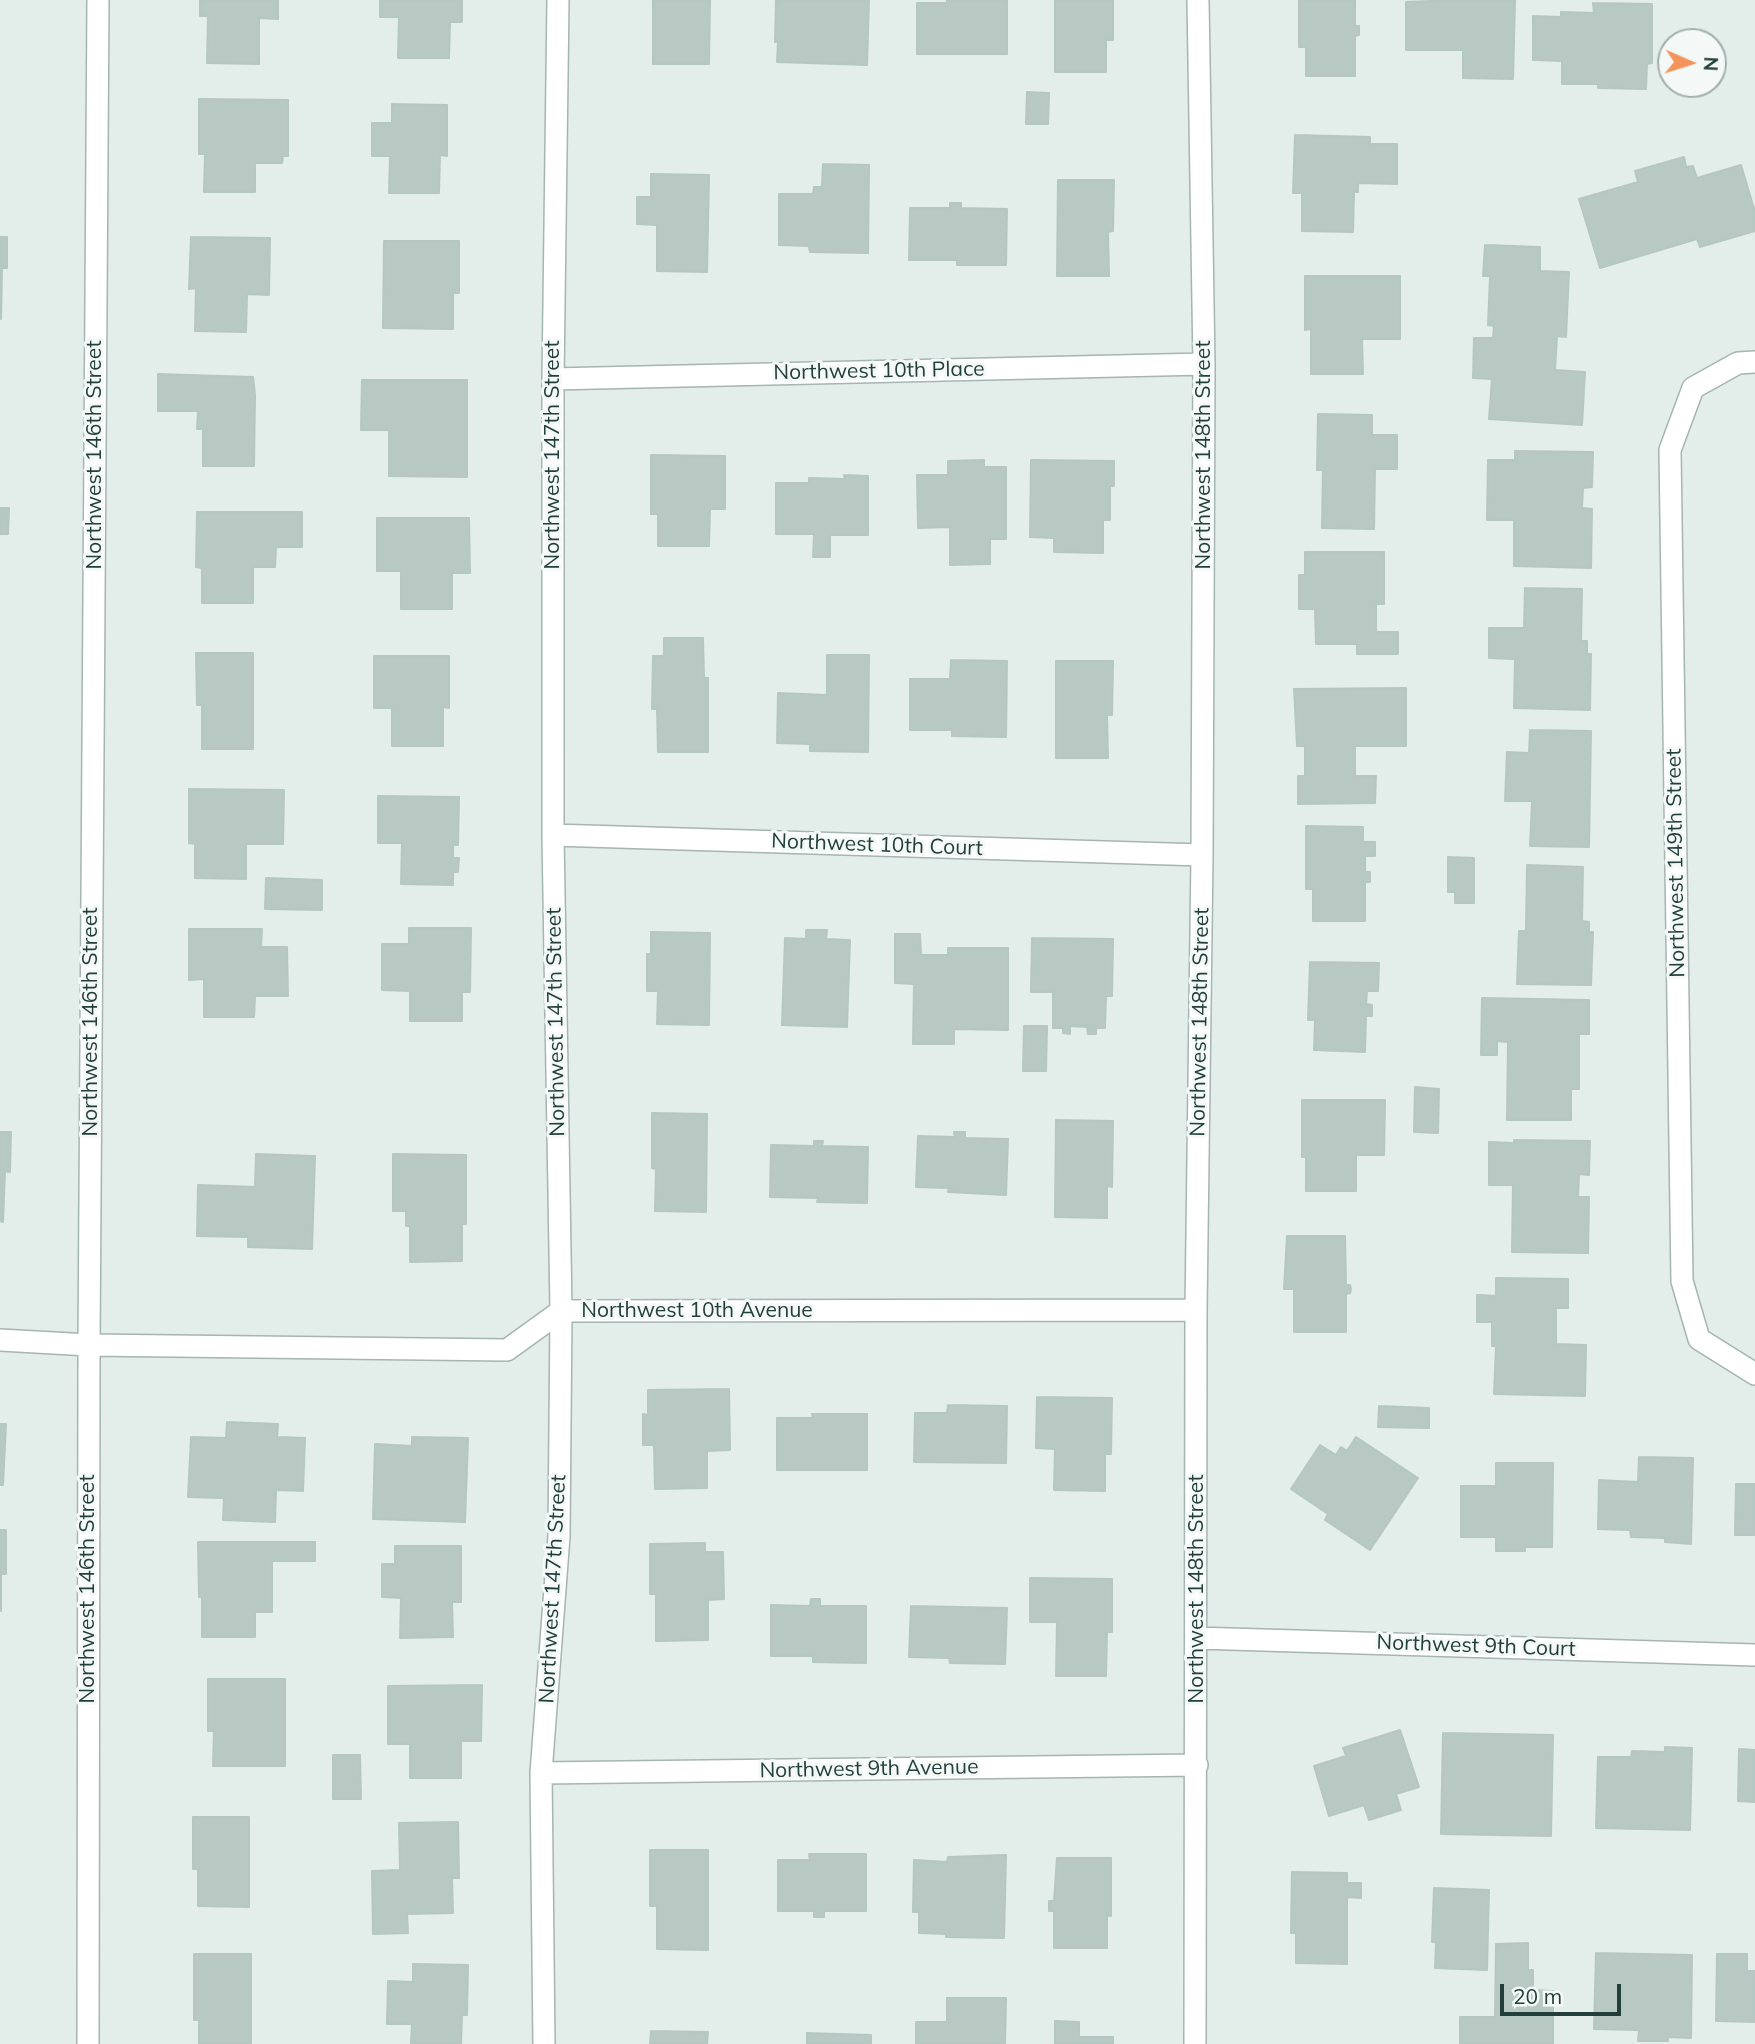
<!DOCTYPE html>
<html>
<head>
<meta charset="utf-8">
<style>
	body { margin:0 }
	#map { position:relative; width:1755px; height:2044px; overflow:hidden; background:#e3edea; font-family:Mulish,sans-serif }
	canvas { display:block }
	.north { position:absolute; left:1657px; top:28px; width:70px; height:70px; box-sizing:border-box; background:#f4f9f7; border:2px solid #a0afac; border-radius:50%; rotate:93deg; font-size:19px; font-weight:700; line-height:28px; text-align:center; color:#223f3b }
	.north::after { content:''; display:block; margin:auto; width:24px; height:32px; background:#f3955b; clip-path:polygon(50% 0,100% 100%,50% 72%,0 100%) }
	.scale { position:absolute; left:1500px; top:1984px; width:121px; height:32px; box-sizing:border-box; border:4px solid #223f3b; border-top:0; padding-left:9px; font-size:21px; line-height:24px; white-space:nowrap; color:#223f3b; -webkit-text-stroke:5px #f4f9f7; paint-order:stroke }
</style>
</head>
<body>
<div id="map">
<canvas width="1755" height="2044"></canvas>
<div class="north">N</div>
<div class="scale">20 m</div>
</div>
<script>
const ctx = document.querySelector('canvas').getContext('2d');
ctx.lineJoin = 'round';
function paint(path, color) { ctx.fillStyle = color; ctx.fill(path, 'evenodd'); }
const shape = rows => new Path2D(rows.map(r => 'M' + r).join(''));
function trace(path, color, width, dash) { ctx.strokeStyle = color; ctx.lineWidth = width; ctx.lineCap = dash ? 'butt' : 'round'; ctx.setLineDash(dash || []); ctx.stroke(path); }
function write(font, color, halo, rows, align = 'center') {
  ctx.font = font + ' Mulish,sans-serif'; ctx.lineWidth = 6; ctx.setLineDash([]); ctx.textBaseline = 'middle'; ctx.strokeStyle = halo; ctx.fillStyle = color; for (const [text, x, y, turn = 0] of rows) {
    ctx.save(); ctx.translate(x, y); ctx.rotate((+turn || 0) * Math.PI / 180); ctx.textAlign = isNaN(turn) ? turn : align; if (halo) ctx.strokeText(text, 0, 0); ctx.fillText(text, 0, 0); ctx.restore();
  }
}
const building = shape([
	[200,0,278,0,278,19,259,18,259,64,207,63,208,16,200,16,200,0],
	[380,0,462,0,462,22,450,22,449,58,398,58,399,17,380,17,380,0],
	[653,0,710,0,709,64,653,64,653,0],
	[776,0,869,0,867,65,777,62,778,41,775,42,776,0],
	[947,0,1007,0,1007,54,917,54,917,3,947,3,947,0],
	[1055,0,1113,0,1113,40,1106,40,1106,72,1055,72,1055,0],
	[1299,0,1355,0,1355,26,1359,26,1359,35,1355,36,1355,76,1306,76,1306,47,1299,47,1299,0],
	[1453,0,1515,0,1513,79,1463,78,1463,50,1406,50,1406,2,1453,0],
	[1593,3,1652,4,1652,63,1647,64,1646,89,1598,88,1598,84,1562,84,1562,61,1533,60,1533,16,1561,17,1561,12,1594,13,1593,3],
	[1027,92,1049,93,1048,124,1026,124,1027,92],
	[199,99,288,100,288,156,283,156,282,163,255,163,255,192,204,192,205,154,199,154,199,99],
	[392,104,447,105,447,156,440,155,439,193,389,193,390,156,372,156,372,123,392,123,392,104],
	[1295,135,1370,137,1370,144,1397,144,1397,184,1358,183,1358,192,1354,192,1353,232,1302,231,1302,193,1293,193,1295,135],
	[1684,157,1686,167,1693,166,1697,178,1741,165,1755,212,1755,231,1700,247,1697,239,1600,268,1579,199,1638,182,1635,171,1684,157],
	[823,164,869,165,868,253,810,252,809,246,779,245,779,194,813,194,814,187,822,187,823,164],
	[651,174,709,175,707,272,657,271,657,225,637,224,637,197,651,197,651,174],
	[1058,180,1114,180,1113,231,1108,232,1109,276,1057,276,1058,180],
	[950,203,961,203,961,208,1007,209,1006,265,957,265,957,260,909,260,910,208,950,208,950,203],
	[0,237,7,237,7,268,2,268,1,319,0,237],
	[191,237,270,238,269,295,247,294,246,332,195,331,196,288,189,289,191,237],
	[384,241,459,241,459,293,453,293,453,329,383,328,384,241],
	[1485,245,1540,247,1540,271,1569,272,1566,337,1557,336,1555,370,1585,372,1582,425,1489,419,1492,379,1473,378,1474,338,1493,338,1494,326,1488,325,1490,276,1483,276,1485,245],
	[1305,276,1400,276,1400,339,1362,339,1363,374,1311,374,1311,329,1305,330,1305,276],
	[158,374,253,377,255,395,254,466,203,466,203,429,197,429,198,411,158,411,158,374],
	[362,380,467,380,467,477,389,476,389,430,361,430,362,380],
	[1318,414,1372,415,1372,435,1397,435,1397,469,1375,469,1374,529,1322,528,1323,470,1317,470,1318,414],
	[1515,451,1593,452,1592,487,1583,488,1582,508,1592,509,1591,568,1514,566,1514,520,1487,520,1488,460,1515,460,1515,451],
	[651,455,725,456,725,509,710,509,709,546,658,546,658,514,651,514,651,455],
	[984,460,984,467,1006,467,1006,539,990,539,990,564,950,565,950,527,918,528,917,475,948,475,948,461,984,460],
	[1031,460,1114,461,1114,486,1110,486,1110,520,1103,520,1103,553,1054,552,1054,538,1030,537,1031,460],
	[844,475,868,476,868,535,830,535,830,557,813,557,814,534,776,534,776,483,809,483,809,478,845,479,844,475],
	[0,508,9,508,8,534,0,534,0,508],
	[197,512,302,512,302,547,276,547,275,567,253,567,253,603,202,603,202,568,196,567,197,512],
	[377,518,469,518,470,573,452,573,452,609,401,609,401,571,377,571,377,518],
	[1305,552,1384,552,1384,604,1376,604,1376,632,1398,632,1398,654,1357,654,1357,644,1316,644,1315,609,1299,609,1299,575,1305,575,1305,552],
	[1525,588,1582,589,1581,641,1587,641,1587,654,1591,654,1590,710,1514,708,1515,659,1489,658,1489,628,1524,628,1525,588],
	[664,638,703,638,704,678,708,678,708,752,658,752,657,709,652,709,653,656,664,656,664,638],
	[196,653,253,653,253,749,202,749,202,705,197,705,196,653],
	[827,655,869,655,868,752,810,751,810,744,777,743,778,693,827,695,827,655],
	[374,656,449,656,449,708,443,707,443,746,392,746,392,708,374,708,374,656],
	[951,660,1007,661,1006,737,952,736,952,730,910,730,910,679,950,679,951,660],
	[1056,661,1113,661,1112,715,1107,715,1108,758,1056,758,1056,661],
	[1406,688,1406,746,1355,746,1355,776,1376,776,1375,803,1298,804,1298,776,1305,776,1305,746,1297,746,1294,689,1406,688],
	[1530,730,1591,731,1589,847,1530,846,1532,801,1505,801,1507,752,1529,753,1530,730],
	[189,789,284,790,283,844,246,844,246,879,195,878,195,844,189,843,189,789],
	[378,796,459,797,458,845,453,845,453,858,459,858,458,872,453,872,453,885,401,884,402,843,378,843,378,796],
	[1306,826,1363,827,1363,842,1375,842,1375,856,1365,856,1365,872,1370,872,1370,882,1365,882,1365,921,1313,921,1313,889,1306,889,1306,826],
	[1448,857,1474,858,1474,903,1455,903,1455,892,1448,892,1448,857],
	[1527,865,1583,867,1582,921,1589,922,1589,932,1593,932,1591,985,1517,984,1519,931,1526,931,1527,865],
	[266,878,322,880,322,910,265,909,266,878],
	[409,928,471,928,470,992,462,992,462,1021,410,1021,410,991,382,990,382,944,409,944,409,928],
	[189,929,262,929,261,947,287,947,288,996,255,996,254,1017,204,1017,204,979,189,980,189,929],
	[806,930,827,930,826,939,850,940,847,1027,782,1025,785,938,806,939,806,930],
	[651,932,710,933,709,1025,657,1024,658,991,647,991,647,954,651,954,651,932],
	[895,934,920,934,921,955,948,955,948,948,1008,948,1008,1030,954,1029,954,1044,913,1044,914,984,895,983,895,934],
	[1032,938,1113,939,1112,996,1106,996,1105,1028,1096,1028,1096,1034,1088,1034,1087,1027,1070,1026,1070,1034,1063,1033,1063,1028,1053,1028,1053,992,1031,992,1032,938],
	[1310,962,1379,963,1378,991,1367,991,1366,1004,1372,1005,1372,1016,1366,1016,1365,1052,1314,1050,1315,1020,1308,1020,1310,962],
	[1482,998,1589,1000,1589,1034,1579,1034,1579,1089,1571,1089,1571,1120,1507,1120,1508,1042,1497,1041,1497,1055,1481,1055,1482,998],
	[1024,1026,1047,1026,1046,1071,1023,1071,1024,1026],
	[1415,1087,1439,1089,1438,1133,1414,1132,1415,1087],
	[1302,1100,1385,1100,1384,1155,1356,1155,1356,1191,1306,1191,1306,1157,1302,1157,1302,1100],
	[652,1113,707,1114,706,1212,655,1211,656,1169,652,1168,652,1113],
	[1056,1120,1113,1121,1112,1187,1107,1186,1107,1218,1055,1217,1056,1120],
	[0,1132,11,1132,10,1172,5,1171,3,1222,0,1221,0,1132],
	[954,1132,965,1132,965,1138,1008,1139,1006,1195,948,1192,949,1188,916,1187,918,1136,955,1137,954,1132],
	[1514,1140,1590,1141,1589,1175,1579,1174,1578,1197,1589,1197,1588,1253,1512,1252,1513,1185,1489,1185,1489,1142,1514,1143,1514,1140],
	[814,1141,823,1141,822,1146,868,1147,867,1203,817,1202,818,1198,770,1197,771,1145,814,1146,814,1141],
	[256,1154,315,1156,312,1249,248,1247,248,1237,197,1236,198,1185,255,1187,256,1154],
	[393,1154,466,1155,466,1224,462,1224,462,1261,410,1262,410,1226,406,1226,406,1211,393,1211,393,1154],
	[1287,1236,1345,1236,1346,1285,1350,1285,1351,1289,1350,1293,1346,1294,1346,1332,1294,1332,1294,1289,1284,1289,1287,1236],
	[1496,1278,1568,1279,1568,1308,1556,1308,1556,1344,1586,1345,1585,1396,1494,1394,1496,1346,1492,1346,1492,1322,1477,1322,1477,1295,1496,1296,1496,1278],
	[729,1389,730,1450,707,1451,707,1488,655,1489,654,1445,643,1445,643,1414,648,1415,648,1390,729,1389],
	[1037,1397,1112,1398,1111,1454,1105,1454,1105,1491,1054,1490,1055,1449,1036,1448,1037,1397],
	[948,1405,1007,1406,1006,1463,914,1462,915,1413,947,1413,948,1405],
	[1379,1406,1429,1408,1429,1428,1378,1427,1379,1406],
	[812,1414,867,1414,867,1470,777,1470,777,1418,813,1418,812,1414],
	[227,1422,278,1424,277,1437,305,1438,303,1491,276,1490,275,1522,223,1520,224,1498,188,1497,191,1437,226,1438,227,1422],
	[0,1424,6,1424,3,1485,0,1485,0,1424],
	[412,1437,468,1438,465,1522,373,1519,375,1444,412,1446,412,1437],
	[1356,1437,1418,1478,1370,1550,1325,1520,1328,1514,1291,1489,1320,1445,1336,1455,1341,1447,1347,1451,1356,1437],
	[1639,1457,1693,1458,1691,1544,1665,1542,1665,1538,1631,1537,1630,1530,1598,1529,1599,1480,1638,1482,1639,1457],
	[1496,1463,1553,1463,1552,1547,1525,1547,1525,1551,1496,1551,1496,1537,1461,1537,1461,1486,1496,1486,1496,1463],
	[1736,1484,1755,1484,1755,1535,1735,1535,1736,1484],
	[0,1530,6,1530,6,1574,1,1574,1,1611,0,1530],
	[198,1542,315,1542,315,1561,272,1561,272,1612,255,1612,255,1637,202,1637,202,1596,199,1597,198,1542],
	[705,1543,705,1552,723,1552,724,1599,708,1600,708,1640,656,1641,656,1594,650,1594,650,1544,705,1543],
	[395,1546,461,1546,461,1602,452,1602,453,1637,400,1638,401,1598,382,1597,382,1564,395,1564,395,1546],
	[1030,1578,1112,1579,1112,1632,1107,1632,1106,1676,1056,1676,1057,1622,1030,1622,1030,1578],
	[811,1599,820,1599,820,1606,866,1606,866,1663,813,1662,813,1656,771,1656,771,1605,810,1606,811,1599],
	[911,1606,1007,1608,1005,1664,950,1663,949,1658,909,1657,911,1606],
	[208,1679,285,1679,285,1766,213,1766,214,1731,208,1731,208,1679],
	[482,1685,481,1741,461,1741,461,1778,410,1778,410,1744,388,1744,388,1686,482,1685],
	[1400,1730,1419,1787,1396,1794,1401,1810,1369,1820,1364,1805,1329,1816,1314,1766,1346,1756,1343,1748,1400,1730],
	[1443,1733,1553,1735,1551,1836,1441,1834,1443,1733],
	[1665,1747,1692,1748,1690,1830,1596,1828,1598,1757,1631,1757,1632,1751,1665,1752,1665,1747],
	[1739,1749,1755,1750,1755,1802,1738,1801,1739,1749],
	[333,1755,360,1755,361,1799,333,1799,333,1755],
	[193,1817,249,1817,249,1907,198,1906,198,1869,193,1869,193,1817],
	[458,1822,459,1878,452,1878,453,1913,407,1914,408,1933,373,1934,372,1871,400,1870,399,1823,458,1822],
	[650,1850,708,1850,708,1950,657,1949,657,1906,650,1906,650,1850],
	[809,1854,866,1854,866,1911,824,1911,824,1917,814,1917,814,1911,778,1911,778,1860,810,1860,809,1854],
	[1006,1855,1004,1938,946,1937,946,1934,919,1933,919,1912,913,1912,914,1860,947,1862,948,1857,1006,1855],
	[1057,1858,1111,1858,1111,1916,1107,1915,1107,1948,1054,1948,1054,1911,1049,1911,1049,1901,1054,1901,1057,1858],
	[1292,1872,1347,1873,1347,1883,1361,1883,1361,1898,1347,1897,1347,1964,1296,1963,1296,1933,1291,1933,1292,1872],
	[1434,1888,1489,1890,1487,1970,1435,1968,1436,1942,1432,1942,1434,1888],
	[1528,1943,1528,1970,1533,1970,1533,1990,1553,1991,1553,2044,1460,2044,1460,2017,1495,2017,1496,1944,1528,1943],
	[1596,1953,1692,1955,1691,2038,1668,2037,1668,2041,1638,2041,1639,2030,1594,2029,1596,1953],
	[194,1954,251,1954,251,2044,199,2044,199,2020,194,2020,194,1954],
	[1717,1954,1747,1954,1747,1971,1755,1971,1755,2022,1716,2021,1717,1954],
	[413,1964,468,1965,467,2015,462,2015,461,2044,411,2044,412,2024,387,2024,388,1981,413,1982,413,1964],
	[947,1998,1006,1998,1005,2044,916,2044,916,2022,947,2022,947,1998],
	[1055,2021,1079,2022,1079,2037,1113,2037,1113,2044,1055,2044,1055,2021],
	[651,2031,708,2032,707,2044,650,2044,651,2031],
	[807,2033,871,2035,871,2044,807,2044,807,2033]
]);
const minor = shape([
	[1755,362,1738,363,1693,388,1670,450,1682,1281,1699,1339,1755,1374],
	[553,379,1204,364],
	[553,835,1202,855],
	[0,1340,89,1345,507,1350,561,1311,1196,1310],
	[1197,1638,1755,1655],
	[541,1773,1197,1765],
	[88,2044,89,1345,98,0],
	[544,2044,541,1773,559,1536,561,1311,553,835,553,379,558,0],
	[1195,2044,1196,1310,1202,855,1204,364,1198,0]
]);
const streetNames = [
	["Northwest 10th Place",879,371,-1],
	["Northwest 146th Street",95,455,-90],
	["Northwest 147th Street",553,455,-90],
	["Northwest 148th Street",1204,455,-90],
	["Northwest 10th Court",877,845,2],
	["Northwest 149th Street",1676,863,-91],
	["Northwest 146th Street",91,1022,-90],
	["Northwest 147th Street",556,1022,-91],
	["Northwest 148th Street",1200,1022,-89],
	["Northwest 10th Avenue",697,1311],
	["Northwest 146th Street",88,1589,-90],
	["Northwest 147th Street",553,1589,-87],
	["Northwest 148th Street",1197,1589,-90],
	["Northwest 9th Court",1476,1646,2],
	["Northwest 9th Avenue",869,1769,-1]
];
paint(building, '#b8c8c3');
trace(building, '#b5c7c2', 2);
trace(minor, '#a5b5b2', 24);
trace(minor, '#fff', 21);
write('21px', '#223f3b', '#f4f9f7', streetNames);
</script>
</body>
</html>
